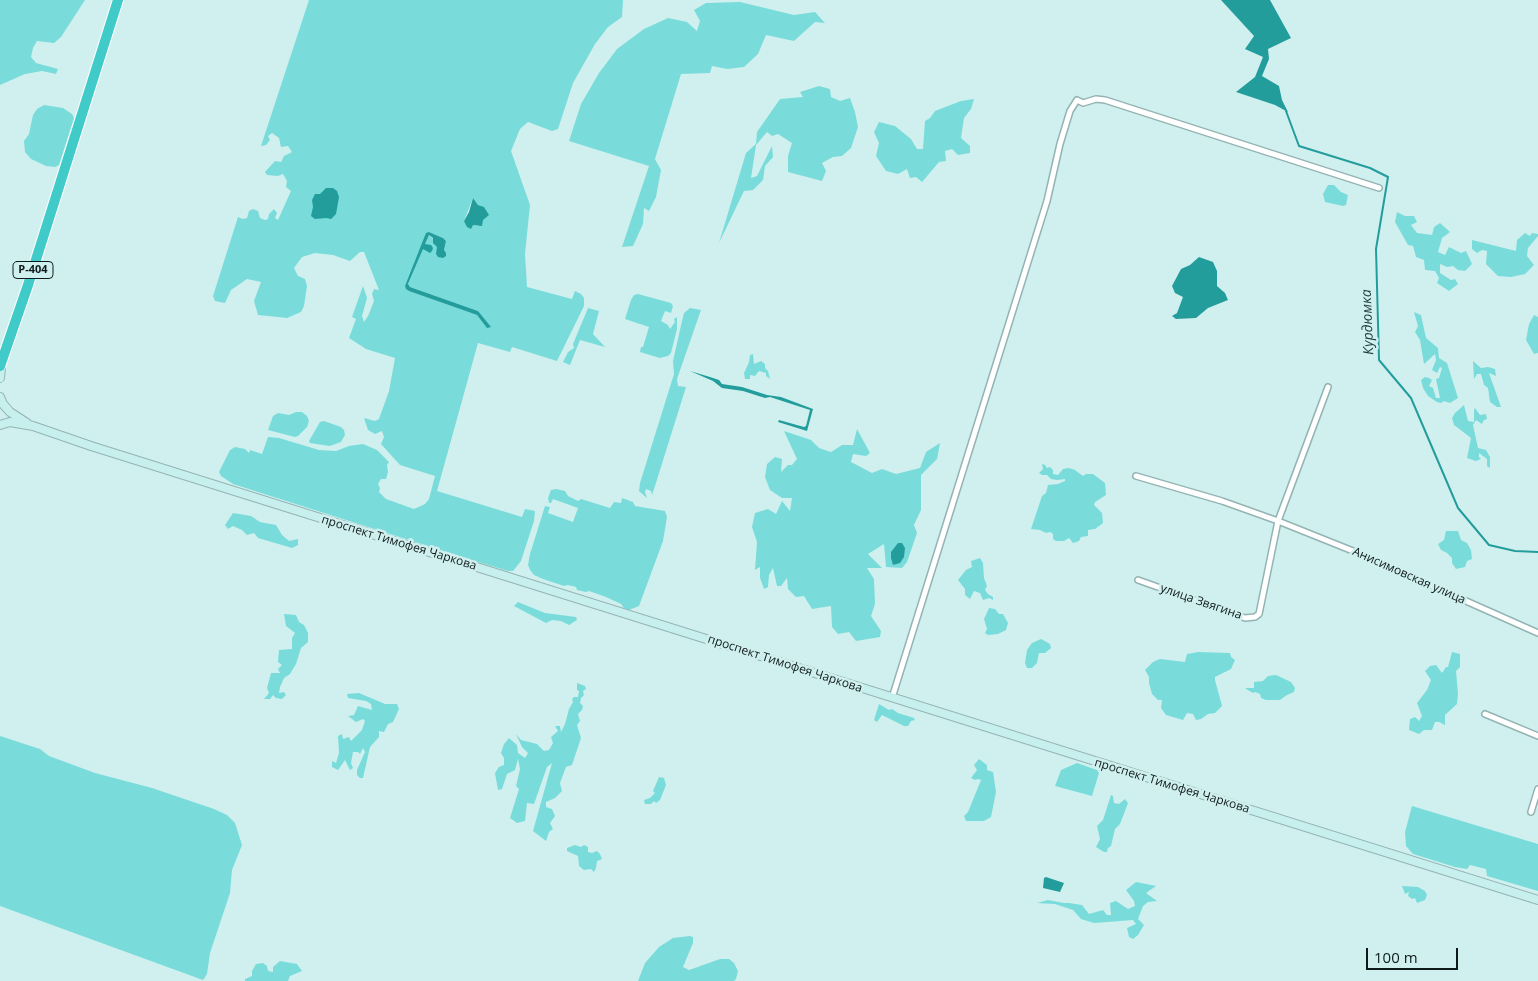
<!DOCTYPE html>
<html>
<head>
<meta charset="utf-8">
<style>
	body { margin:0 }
	#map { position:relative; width:1538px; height:981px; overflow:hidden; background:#d0f0ef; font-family:"Open Sans",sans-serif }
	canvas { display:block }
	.scale { position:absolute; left:1366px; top:948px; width:92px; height:22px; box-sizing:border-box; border:2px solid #0f1b1b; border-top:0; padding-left:6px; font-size:15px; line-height:18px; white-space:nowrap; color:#0f1b1b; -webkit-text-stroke:4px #d0f0ef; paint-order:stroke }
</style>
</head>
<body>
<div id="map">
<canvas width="1538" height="981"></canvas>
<div class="scale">100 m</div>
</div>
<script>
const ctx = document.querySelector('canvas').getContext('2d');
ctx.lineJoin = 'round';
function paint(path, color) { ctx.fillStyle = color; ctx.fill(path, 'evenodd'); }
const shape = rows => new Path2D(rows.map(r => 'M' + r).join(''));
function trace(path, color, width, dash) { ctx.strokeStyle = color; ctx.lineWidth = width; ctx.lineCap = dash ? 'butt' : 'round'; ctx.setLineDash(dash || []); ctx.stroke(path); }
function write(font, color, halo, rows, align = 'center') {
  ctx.font = font + ' "Open Sans",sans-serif'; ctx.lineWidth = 5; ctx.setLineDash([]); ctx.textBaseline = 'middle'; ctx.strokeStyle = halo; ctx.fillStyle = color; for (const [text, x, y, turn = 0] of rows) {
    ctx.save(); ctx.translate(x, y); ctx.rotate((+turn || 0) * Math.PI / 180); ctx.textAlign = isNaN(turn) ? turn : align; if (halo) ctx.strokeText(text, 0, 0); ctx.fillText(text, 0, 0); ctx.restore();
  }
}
const green = shape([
	[0,0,85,0,61,37,54,43,37,41,33,48,31,57,36,63,58,69,56,74,42,71,25,74,0,85],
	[309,0,623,0,622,17,608,27,595,44,573,83,558,129,552,131,528,122,520,129,511,151,530,205,525,254,527,287,572,299,575,291,581,294,584,298,584,306,557,361,512,347,510,352,478,343,437,491,522,517,525,509,535,511,534,521,521,561,513,571,508,571,478,562,233,484,221,476,219,472,230,450,235,447,245,449,249,453,250,450,262,454,268,437,279,438,319,450,336,451,349,446,363,444,377,450,389,462,387,465,388,472,386,479,381,479,378,484,380,488,379,492,386,499,414,509,425,504,429,499,435,476,400,465,381,444,384,437,382,431,375,434,368,430,364,418,375,421,379,419,389,391,395,358,366,349,349,338,356,319,352,317,363,286,367,298,362,316,364,322,368,316,374,301,372,294,374,289,379,290,364,252,360,252,350,261,333,255,315,253,302,257,294,268,298,276,305,279,307,286,304,306,301,312,287,318,258,315,254,301,261,282,247,279,231,290,225,303,215,301,213,296,238,217,243,219,247,218,249,211,253,209,258,211,260,218,265,220,268,219,269,214,274,209,277,213,275,218,278,220,291,191,286,187,287,181,283,174,278,176,267,175,265,172,275,161,281,162,284,156,292,152,288,146,281,147,279,138,272,133,268,136,270,140,266,145,261,146],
	[473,198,478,205,484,208,487,213,477,226,464,221],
	[429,232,443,238,446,241,444,250,429,235,424,245,425,249,423,248,408,285,410,287,478,311,487,327,477,315,410,291,406,289],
	[740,2,794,15,815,12,825,23,815,22,794,41,766,35,758,54,744,67,727,69,712,66,710,73,681,74,655,159,661,170,656,197,649,211,644,208,643,224,633,246,622,247,649,166,569,141,581,104,599,73,617,49,644,29,668,18,687,22,697,31,700,21,694,10,706,3],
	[819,86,830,89,831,97,840,101,850,98,855,112,858,127,851,148,842,156,833,157,822,163,826,171,822,181,788,172,788,156,792,143,778,134,772,136,767,132,756,145,751,178,757,176,772,146,773,157,765,166,763,180,753,190,744,191,719,243,746,153,756,144,757,132,780,99,803,97,800,92],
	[974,99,971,109,964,118,961,138,970,146,970,153,958,155,952,149,945,151,946,161,939,162,922,182,916,177,910,178,907,169,898,174,886,171,876,156,879,143,874,132,879,122,895,126,911,139,917,149,923,149,925,121,930,118,935,111,961,101],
	[44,105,63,108,72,114,74,118,59,165,55,167,46,166,31,159,25,152,24,141,29,134,33,115,37,109],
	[1328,185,1334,185,1341,192,1348,195,1346,205,1343,206,1325,202,1323,194],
	[1397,212,1405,216,1414,216,1417,222,1411,225,1417,233,1432,235,1434,227,1440,223,1450,232,1442,238,1438,252,1445,255,1449,247,1461,253,1466,251,1472,264,1465,271,1458,270,1453,266,1447,267,1440,264,1440,273,1451,280,1455,279,1458,284,1449,291,1437,283,1439,278,1435,271,1425,270,1424,260,1416,257,1413,246,1408,245,1395,222],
	[1525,233,1530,236,1532,233,1538,234,1538,236,1528,248,1527,256,1534,265,1525,274,1511,277,1498,276,1486,264,1487,251,1482,250,1477,253,1472,249,1472,240,1516,251,1517,240],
	[638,294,671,303,673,306,671,313,665,311,661,321,668,325,670,329,675,322,674,319,677,317,677,329,671,353,668,356,660,358,640,352,641,347,643,347,649,327,625,319,631,300,634,295],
	[588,308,599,311,593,334,605,347,580,340,570,365,563,362,568,352,574,348,573,344],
	[690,308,701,310,677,379,678,386,686,387,655,486,652,495,651,491,646,489,645,492,647,498,639,491,640,483,674,374,673,361,682,321,684,313],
	[1414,312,1421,315,1426,338,1438,348,1439,358,1447,363,1458,398,1450,403,1444,401,1441,403,1437,402,1428,396,1423,388,1421,380,1425,377,1429,378,1432,380,1429,386,1433,388,1436,398,1440,398,1436,379,1439,378,1442,368,1440,367,1437,373,1432,370,1436,360,1435,354,1424,364,1420,340,1415,332,1418,326],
	[1534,315,1538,317,1538,353,1534,354,1526,340,1529,324],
	[753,354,754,364,761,361,765,364,765,368,768,371,770,379,766,376,766,373,759,371,755,376,750,375,750,379,745,379,744,373,749,362,750,355],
	[1473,361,1481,368,1488,367,1495,369,1496,376,1489,373,1501,407,1497,407,1490,402,1488,388,1484,385,1481,374,1477,374,1474,379],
	[1464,405,1468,421,1474,422,1474,410,1475,408,1480,415,1486,414,1487,419,1484,420,1482,424,1476,420,1473,425,1478,448,1486,450,1490,457,1490,468,1487,466,1487,459,1479,453,1479,457,1481,459,1476,461,1467,458,1471,438,1454,425,1452,418,1455,413],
	[296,412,302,412,307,416,309,421,307,427,298,436,295,437,268,430,273,416,278,413,289,415],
	[324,421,341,427,344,430,345,435,341,442,330,446,323,445,310,443,309,441,320,422],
	[857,429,870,453,866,456,853,454,851,462,872,473,882,469,896,474,920,468,926,452,940,443,937,459,921,475,921,510,914,525,917,533,907,562,902,568,886,567,884,544,868,554,882,568,867,568,874,579,875,604,871,616,881,631,880,637,856,641,849,632,838,634,832,627,831,606,812,609,804,596,796,597,788,589,787,578,781,586,777,586,773,568,769,575,768,587,764,589,760,578,760,567,755,570,757,542,752,527,755,513,768,509,776,514,782,501,790,511,792,498,782,498,770,490,765,477,767,464,775,457,782,459,781,472,788,465,792,465,797,459,784,431,811,440,819,448,831,452,842,445,853,445],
	[1042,464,1045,465,1047,468,1050,467,1053,470,1053,474,1058,475,1063,469,1069,468,1075,470,1083,476,1086,474,1093,474,1105,483,1106,495,1095,502,1094,505,1102,513,1103,523,1095,529,1088,530,1088,536,1081,537,1079,541,1073,543,1069,538,1064,541,1056,541,1053,539,1053,534,1050,532,1046,533,1040,530,1031,529,1042,496,1046,493,1048,485,1058,484,1065,481,1065,479,1057,480,1051,479,1047,475,1042,475,1039,473,1043,469],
	[556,489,565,491,568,496,578,501,581,499,610,508,614,502,621,503,622,498,633,502,635,506,665,511,667,517,663,541,639,606,629,610,624,608,621,604,606,597,589,591,586,592,577,590,576,587,568,585,564,586,543,579,534,575,530,570,528,565,530,554,545,506,550,507,548,513,573,522,578,508,553,499,551,503,549,503,548,498,551,490],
	[233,513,251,516,260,522,276,525,282,535,289,541,298,539,298,545,292,548,282,545,258,538,254,533,247,535,242,530,233,526,228,529,225,525],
	[1446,531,1458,531,1461,540,1467,543,1471,550,1472,559,1467,561,1465,567,1456,569,1452,563,1452,558,1447,553,1441,550,1438,544,1444,540],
	[980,558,983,563,984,578,987,586,985,590,988,594,993,597,993,600,989,598,983,600,980,593,974,591,970,599,965,595,965,589,958,580,966,570,972,567,971,561],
	[518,602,545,613,576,617,577,620,569,625,561,621,552,620,546,623,514,606],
	[989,608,995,609,999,614,1003,614,1008,623,1006,630,998,634,988,635,985,633,987,629,984,619],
	[284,614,296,615,299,622,304,625,308,633,308,642,301,648,296,664,290,674,284,678,280,687,279,693,284,692,286,695,282,699,276,698,273,695,270,699,264,699,269,693,267,688,271,673,280,673,278,669,282,665,278,662,279,650,292,649,292,638,295,633,286,626],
	[1041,639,1050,644,1051,648,1045,653,1039,653,1037,663,1032,668,1027,668,1025,663,1027,650,1032,643],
	[1198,652,1230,653,1231,657,1235,660,1231,669,1215,677,1215,680,1222,706,1215,713,1208,714,1201,719,1196,720,1193,714,1187,713,1183,720,1166,715,1161,708,1162,700,1158,700,1152,694,1149,683,1149,677,1145,670,1153,662,1160,659,1185,662,1187,654],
	[1452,652,1460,654,1460,667,1456,671,1458,694,1457,704,1445,715,1445,725,1439,722,1435,722,1432,730,1424,730,1419,734,1409,730,1410,719,1415,717,1419,721,1422,716,1417,703,1427,690,1431,680,1425,671,1430,666,1436,665,1442,673,1446,667,1448,667],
	[1276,675,1291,682,1295,688,1294,692,1287,695,1280,700,1266,700,1261,698,1260,694,1255,692,1253,693,1246,689,1246,688,1254,688,1254,682,1263,681,1268,676],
	[577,683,585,686,586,689,583,691,584,695,581,698,580,703,583,706,582,710,578,714,580,721,577,725,581,738,572,765,566,767,560,783,562,791,555,798,546,802,546,807,552,809,555,816,550,823,553,829,549,832,546,841,533,831,552,763,547,767,534,804,527,803,525,821,517,823,510,818,519,789,516,786,520,769,518,759,515,770,507,774,502,789,498,790,495,773,499,767,504,765,504,758,501,753,504,744,509,738,517,745,518,753,525,758,528,753,522,747,516,734,521,740,537,744,544,751,549,750,553,743,551,737,558,731,555,726,560,726,561,732,565,724,569,709,573,702,572,699,574,697,578,697,579,691,577,690],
	[359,693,385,704,397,704,399,709,393,722,388,724,384,732,379,731,379,737,370,747,363,778,360,778,357,775,357,770,365,752,363,748,360,754,358,752,353,752,351,763,353,768,350,770,345,760,338,770,332,767,332,761,336,763,339,753,338,736,342,734,343,739,349,737,351,741,362,730,365,721,363,719,356,722,348,716,354,715,358,706,372,710,371,704,366,701,348,698,347,694],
	[879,704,889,710,892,709,898,713,914,718,915,720,911,721,908,726,904,726,882,715,877,722,874,720],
	[0,736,40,749,49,756,95,773,152,788,214,809,227,815,235,823,242,845,232,870,230,893,210,953,207,974,203,980,0,906],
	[979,759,987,765,987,770,993,772,996,792,991,817,984,821,966,821,964,816,968,812,981,780,978,779,975,780,971,778,977,770,974,765],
	[1077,763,1097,770,1099,773,1092,796,1055,786,1061,770],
	[659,777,664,778,666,785,660,800,656,803,654,801,651,804,645,804,644,800,650,798,655,793,653,791],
	[1111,795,1113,796,1114,803,1119,804,1125,799,1128,803,1120,824,1115,829,1111,846,1108,848,1107,852,1104,852,1096,847,1100,839,1097,826,1103,820],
	[1412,806,1538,844,1538,891,1487,876,1486,869,1470,865,1467,869,1455,867,1413,854,1406,846,1405,832],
	[575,845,581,847,584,845,588,847,588,852,592,853,597,851,600,854,602,859,597,861,596,868,594,872,591,869,584,870,579,866,578,856,567,851,567,848],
	[1136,882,1156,886,1146,893,1157,901,1148,902,1143,906,1138,919,1144,925,1138,935,1133,939,1129,937,1127,928,1136,924,1133,920,1094,923,1081,919,1073,910,1055,904,1037,903,1048,900,1064,903,1069,903,1082,905,1089,914,1103,910,1107,915,1111,915,1110,903,1116,901,1128,909,1135,906,1134,901,1126,890],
	[1402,886,1418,887,1425,891,1427,895,1425,900,1417,903,1415,898,1412,899,1408,896,1409,892,1405,894],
	[690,936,693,937,693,943,683,967,689,970,720,959,729,959,734,963,738,971,736,979,734,981,638,981,645,963,659,947,673,938],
	[280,961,297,964,302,971,290,976,288,981,245,981,245,979,252,976,252,971,256,964,263,963,267,966,268,971,273,972,273,967]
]);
const water = shape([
	[1221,0,1270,0,1291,38,1268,49,1269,59,1262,76,1279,86,1282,100,1288,112,1275,105,1236,92,1255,77,1263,57,1245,49,1254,36],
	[326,188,333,188,337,191,339,197,336,214,331,219,326,218,315,219,311,216,313,207,312,200,315,194,320,194],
	[473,198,478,205,484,207,489,215,483,220,482,226,473,225,471,229,467,227,464,221,469,212],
	[429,232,443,238,446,241,444,250,446,253,446,256,443,258,438,257,436,254,437,247,433,243,433,238,429,235,425,244,431,245,433,248,432,251,430,253,423,249,408,284,410,287,478,311,491,327,487,328,477,315,409,291,406,289,405,286,426,233],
	[1199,257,1213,262,1217,271,1217,286,1225,293,1228,300,1208,308,1196,318,1176,319,1172,316,1177,313,1183,297,1175,293,1172,286,1181,269,1190,265],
	[690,371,710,377,719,380,722,384,742,387,767,395,781,397,813,409,807,431,778,422,779,420,804,427,806,426,810,410,770,397,765,398,743,391,722,388,713,381],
	[898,543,902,543,905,548,904,557,900,563,893,565,891,558,891,552],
	[1046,877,1064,883,1060,892,1043,888,1044,878]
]);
const stream = shape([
	[1286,111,1299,146,1370,168,1388,177,1376,249,1379,360,1411,398,1458,508,1489,545,1515,551,1538,552]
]);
const street = shape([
	[1136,476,1222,501,1278,521,1358,553,1538,633],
	[1138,580,1245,618,1255,617,1259,614,1278,521,1328,387],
	[892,698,1047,201,1060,144,1070,111,1077,100,1083,103,1096,99,1105,100,1379,188],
	[1485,714,1538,736],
	[1531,812,1538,789]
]);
const secondary = shape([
	[0,378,1,368],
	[0,397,3,404,10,412,27,423],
	[0,425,10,422,33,426,91,446,1538,900]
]);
const highway = shape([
	[0,366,28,285,118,0]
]);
const shields = [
	[33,270,40]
];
const shieldNames = [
	["Р-404",33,270]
];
const streetNames = [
	["проспект Тимофея Чаркова",399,543,17],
	["Анисимовская улица",1409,576,24],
	["улица Звягина",1201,602,19],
	["проспект Тимофея Чаркова",785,664,18],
	["проспект Тимофея Чаркова",1172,786,17]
];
const waterNames = [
	["Курдюмка",1368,322,-92]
];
paint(green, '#79dcda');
paint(water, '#239d9c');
trace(stream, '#239d9c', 2);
trace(street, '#94b4b3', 8);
trace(secondary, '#94b4b3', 10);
trace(highway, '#fff', 12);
trace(street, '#fff', 5);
trace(secondary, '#c6efee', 8);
trace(highway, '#40cac8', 10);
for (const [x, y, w] of shields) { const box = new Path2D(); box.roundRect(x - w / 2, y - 8.5, w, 17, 4); ctx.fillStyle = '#d0f0ef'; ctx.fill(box); trace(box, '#0f1b1b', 1); }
write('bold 11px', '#0f1b1b', null, shieldNames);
write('12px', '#0f1b1b', '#d0f0ef', streetNames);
write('italic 14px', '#1f3838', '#d0f0ef', waterNames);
</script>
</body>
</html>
